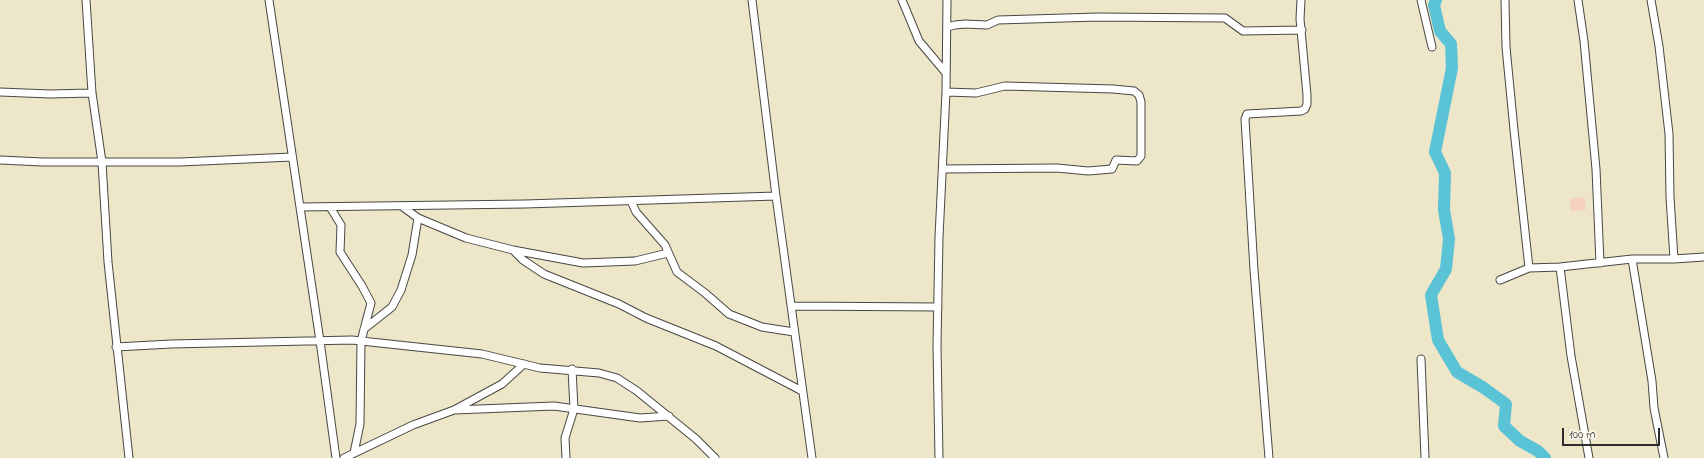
<!DOCTYPE html>
<html>
<head>
<meta charset="utf-8">
<style>
	body { margin:0 }
	#map { position:relative; width:1704px; height:458px; overflow:hidden; background:#eee6c8; font-family:"Indie Flower",sans-serif }
	canvas { display:block }
	.scale { position:absolute; left:1562px; top:428px; width:98px; height:18px; box-sizing:border-box; border:2px solid #2b2b2b; border-top:0; padding-left:5px; font-size:12px; line-height:14px; white-space:nowrap; color:#2b2b2b; -webkit-text-stroke:3px #fbf7ec; paint-order:stroke }
</style>
</head>
<body>
<div id="map">
<canvas width="1704" height="458"></canvas>
<div class="scale">100 m</div>
</div>
<script>
const ctx = document.querySelector('canvas').getContext('2d');
ctx.lineJoin = 'round';
function paint(path, color) { ctx.fillStyle = color; ctx.fill(path, 'evenodd'); }
const shape = rows => new Path2D(rows.map(r => 'M' + r).join(''));
function trace(path, color, width, dash) { ctx.strokeStyle = color; ctx.lineWidth = width; ctx.lineCap = dash ? 'butt' : 'round'; ctx.setLineDash(dash || []); ctx.stroke(path); }
const built = shape([
	[1585,197,1586,210,1570,211,1570,198]
]);
const river = shape([
	[1436,0,1434,5,1440,31,1451,44,1452,68,1435,152,1445,173,1444,210,1449,239,1446,269,1431,295,1438,340,1457,372,1484,388,1506,404,1504,426,1520,441,1538,451,1545,458]
]);
const street = shape([
	[86,0,92,93,102,162,108,262,129,458],
	[269,0,320,341,336,458],
	[752,0,776,196,812,458],
	[902,0,919,41,946,73],
	[1421,0,1432,47],
	[1505,0,1506,47,1514,130,1529,268],
	[1578,0,1584,41,1596,169,1600,263],
	[1651,0,1659,46,1669,134,1670,197,1674,259],
	[947,27,955,25,965,24,987,25,998,20,1098,17,1225,18,1243,31,1302,30],
	[0,92,50,94,92,93],
	[0,160,43,162,180,162,292,157],
	[943,169,1057,168,1088,171,1112,169,1116,160,1137,161,1141,156,1141,102,1139,95,1134,91,1113,89,1005,86,976,93,946,92],
	[631,201,636,212,665,245,677,272,705,293,729,314,762,327,794,332],
	[300,207,525,204,776,196],
	[330,207,341,225,340,252,362,286,371,303,361,341,360,424,354,453],
	[418,218,466,238,513,250,523,260,544,274,619,304,646,318,716,346,802,391],
	[513,250,583,263,635,261,668,253],
	[1632,259,1652,381,1654,408,1664,458],
	[1560,267,1571,356,1589,458],
	[1500,280,1529,268,1560,267,1632,259,1674,259,1704,257],
	[791,306,938,307],
	[364,329,392,307,401,290,412,255,418,218,403,207],
	[116,347,171,344,352,340,482,354,540,368,599,373,617,378,637,391,696,439,715,458],
	[1421,359,1425,458],
	[454,410,554,406,640,418,669,416],
	[344,458,413,425,454,410,502,384,524,364],
	[566,458,565,438,574,409,572,369],
	[939,458,937,346,939,237,946,92,947,0],
	[1269,458,1254,270,1245,119,1247,114,1301,111,1305,109,1307,104,1307,95,1300,19,1301,0]
]);
paint(built, '#f6d2c3');
trace(river, '#5ac3d6', 12);
trace(street, '#484743', 9);
trace(street, '#fff', 7);
</script>
</body>
</html>
